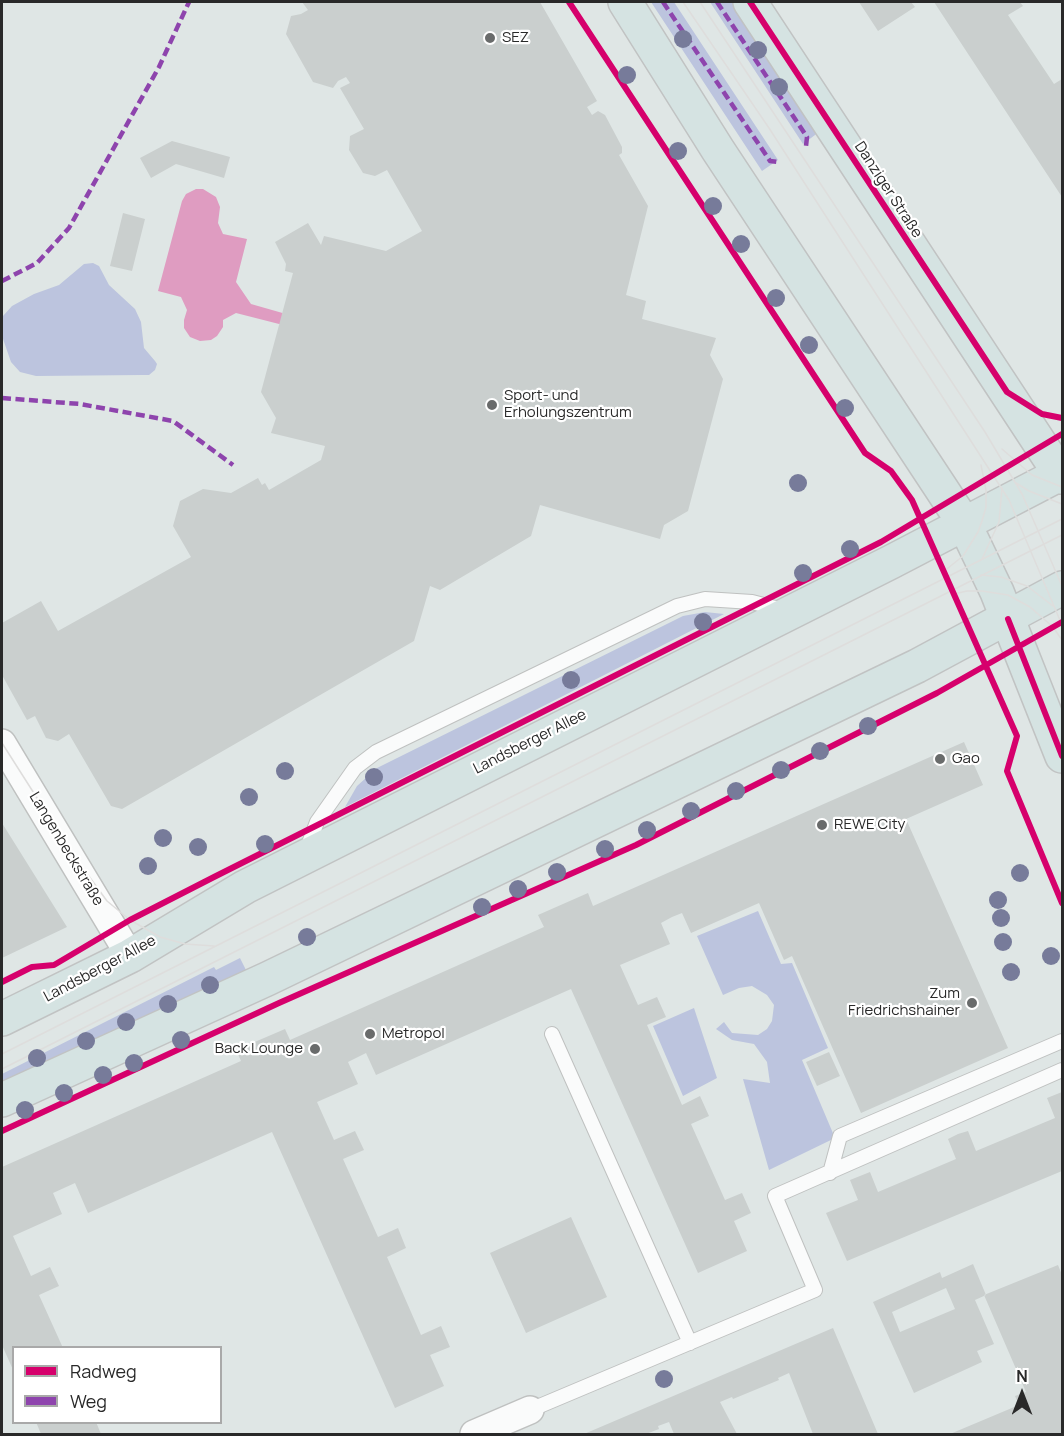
<!DOCTYPE html>
<html>
<head>
<meta charset="utf-8">
<style>
	body { margin:0 }
	#map { position:relative; width:1064px; height:1436px; overflow:hidden; background:#dfe6e5; font-family:Manrope,sans-serif }
	canvas { display:block }
	.frame { position:absolute; inset:0; border:3px solid #292929; pointer-events:none }
	.legend { position:absolute; left:12px; top:1346px; width:210px; height:78px; box-sizing:border-box; background:#fff; border:2px solid #a9a9a9; margin:0; padding:8px 10px; list-style:none; font-size:18px; color:#292929 }
	.legend li { display:flex; align-items:center; gap:12px; height:30px }
	.legend b { width:30px; border:2px solid #a9a9a9 }
	.north { position:absolute; left:992px; top:1364px; width:60px; height:60px; -webkit-text-stroke:4px #fff; paint-order:stroke; rotate:0deg; font-size:16px; font-weight:700; line-height:24px; text-align:center; color:#292929 }
	.north::after { content:''; display:block; margin:auto; width:21px; height:27px; background:#292929; clip-path:polygon(50% 0,100% 100%,50% 72%,0 100%) }
</style>
</head>
<body>
<div id="map">
<canvas width="1064" height="1436"></canvas>
<div class="frame"></div>
<ul class="legend">
<li><b style="height:8px;background:#d6006c"></b>Radweg</li>
<li><b style="height:8px;background:#8e44ad"></b>Weg</li>
</ul>
<div class="north">N</div>
</div>
<script>
const ctx = document.querySelector('canvas').getContext('2d');
ctx.lineJoin = 'round';
function paint(path, color) { ctx.fillStyle = color; ctx.fill(path, 'evenodd'); }
const shape = rows => new Path2D(rows.map(r => 'M' + r).join(''));
function trace(path, color, width, dash) { ctx.strokeStyle = color; ctx.lineWidth = width; ctx.lineCap = dash ? 'butt' : 'round'; ctx.setLineDash(dash || []); ctx.stroke(path); }
function write(font, color, halo, rows, align = 'center') {
  ctx.font = font + ' Manrope,sans-serif'; ctx.lineWidth = 4.5; ctx.setLineDash([]); ctx.textBaseline = 'middle'; ctx.strokeStyle = halo; ctx.fillStyle = color; for (const [text, x, y, turn = 0] of rows) {
    ctx.save(); ctx.translate(x, y); ctx.rotate((+turn || 0) * Math.PI / 180); ctx.textAlign = isNaN(turn) ? turn : align; if (halo) ctx.strokeText(text, 0, 0); ctx.fillText(text, 0, 0); ctx.restore();
  }
}
const green = shape([
	[651,2,674,2,778,160,762,171],
	[710,2,733,2,819,132,803,144],
	[93,263,99,266,109,285,135,309,141,322,144,348,155,361,157,364,155,370,149,375,142,375,36,376,20,372,11,362,2,336,3,316,12,306,34,294,59,285,84,264],
	[705,612,724,614,345,807,357,786,377,768,683,616],
	[758,911,781,964,792,963,828,1048,802,1060,835,1138,769,1170,743,1079,770,1083,767,1062,754,1044,732,1040,716,1029,724,1022,732,1033,758,1035,767,1029,772,1021,774,1005,767,995,752,986,739,988,723,995,697,936],
	[240,958,247,972,2,1084,2,1074,214,967,216,970],
	[694,1008,717,1078,683,1096,653,1026]
]);
const water = shape([
	[196,189,203,189,216,197,220,207,218,223,223,234,247,239,236,282,251,304,286,314,283,325,236,313,223,320,223,327,217,336,211,340,200,341,190,337,184,328,184,320,187,310,181,297,158,291,182,201,186,194]
]);
const building = shape([
	[302,2,540,2,597,101,587,107,592,115,598,111,605,115,622,147,622,153,619,155,648,206,626,295,646,301,642,319,716,338,710,355,723,379,688,511,664,525,660,539,540,505,531,536,440,590,430,586,414,641,122,809,111,806,69,734,58,741,46,738,35,716,27,720,2,675,2,623,41,601,58,631,191,557,173,526,180,501,203,489,231,493,258,478,262,485,265,483,269,490,321,460,325,446,271,433,276,418,261,392,293,273,285,271,286,264,275,242,308,223,321,245,324,236,386,251,422,231,387,170,375,176,363,173,349,150,350,136,364,129,340,88,350,83,346,77,338,81,333,88,313,82,286,34,291,16,301,14,308,10],
	[859,2,911,2,915,7,878,31],
	[934,2,1020,2,1023,6,1008,15,1054,84,1062,79,1062,197],
	[172,141,230,157,224,178,176,164,151,178,140,158],
	[123,213,145,219,132,271,110,266],
	[964,742,983,785,906,819,1008,1048,861,1113,792,956,784,960,759,903,691,933,682,913,672,917,661,923,670,944,620,965,638,1005,657,997,666,1017,647,1025,682,1105,700,1096,709,1116,691,1124,725,1200,742,1193,751,1213,734,1221,747,1251,698,1273,571,989,376,1075,366,1053,348,1062,358,1084,317,1102,334,1140,355,1131,364,1150,343,1159,378,1237,398,1228,406,1248,387,1257,421,1335,441,1326,450,1347,430,1355,444,1386,395,1408,272,1132,88,1213,75,1183,53,1193,62,1214,13,1236,31,1276,50,1267,59,1286,39,1295,63,1348,14,1348,14,1372,2,1345,2,1167,241,1061,236,1050,285,1029,290,1040,544,927,538,915,588,893,593,906],
	[2,823,67,927,2,958],
	[829,1052,840,1076,817,1086,806,1062],
	[1062,1092,1062,1171,847,1261,826,1213,858,1200,850,1180,870,1172,878,1192,956,1159,948,1139,958,1134,968,1131,976,1151,1055,1118,1047,1098],
	[571,1217,607,1297,526,1333,490,1253],
	[973,1264,986,1295,975,1300,994,1344,977,1351,982,1362,914,1393,873,1302,940,1272,942,1278],
	[946,1288,955,1309,900,1332,892,1312],
	[1058,1265,1062,1275,1062,1434,950,1434,1019,1405,1015,1396,1026,1392,984,1295],
	[833,1328,878,1434,813,1434,789,1373,778,1378,779,1380,733,1399,732,1397,720,1402,737,1434,674,1434,669,1422,658,1426,659,1429,646,1434,584,1434],
	[36,1422,96,1422,101,1434,41,1434]
]);
const lane = shape([
	[306,851,317,822,355,768,376,752,677,606,705,599,752,602,783,610],
	[552,1034,690,1343],
	[830,1173,840,1136,1062,1041],
	[530,1410,815,1290,775,1196,1062,1070]
]);
const street = shape([
	[2,743,130,956],
	[474,1434,530,1410]
]);
const primary = shape([
	[625,2,718,150,964,523,997,592,1062,756],
	[750,2,1062,477],
	[2,1019,130,956,245,887,891,562,1062,473],
	[2,1100,267,979,917,666,1062,588]
]);
const tram = shape([
	[683,2,769,128,1009,500,1062,625],
	[700,2,985,432,1022,494,1062,586],
	[1002,449,1032,475,1062,487],
	[1016,483,1029,491,1062,504],
	[982,559,999,522,1002,488],
	[943,572,963,556,978,532,982,521,986,507,986,490,981,465],
	[981,575,1001,577,1027,586,1053,606],
	[954,594,967,591,982,591,1008,595,1030,607,1053,627,1062,640],
	[2,743,72,853,107,901,130,920,160,937,185,944,214,946],
	[2,1054,1062,519],
	[2,1069,1062,535]
]);
const quiet = shape([
	[663,2,770,161,778,162],
	[717,2,807,137,806,146],
	[2,281,37,263,69,228,159,67,189,2],
	[2,398,80,404,173,421,233,465]
]);
const cycleway = shape([
	[569,2,865,453,891,471,912,500,1017,736,1007,771,1062,903],
	[750,2,1007,392,1042,414,1062,418],
	[1008,619,1062,756],
	[2,982,32,967,54,965,130,920,214,877,881,542,1062,434],
	[2,1131,279,1003,636,845,937,693,1062,622]
]);
const trees = [
	[683,39],
	[758,50],
	[627,75],
	[779,87],
	[678,151],
	[713,206],
	[741,244],
	[776,298],
	[809,345],
	[845,408],
	[798,483],
	[850,549],
	[803,573],
	[703,622],
	[571,680],
	[868,726],
	[820,751],
	[781,770],
	[285,771],
	[374,777],
	[736,791],
	[249,797],
	[691,811],
	[647,830],
	[163,838],
	[265,844],
	[198,847],
	[605,849],
	[148,866],
	[557,872],
	[1020,873],
	[518,889],
	[998,900],
	[482,907],
	[1001,918],
	[307,937],
	[1003,942],
	[1051,956],
	[1011,972],
	[210,985],
	[168,1004],
	[126,1022],
	[181,1040],
	[86,1041],
	[37,1058],
	[134,1063],
	[103,1075],
	[64,1093],
	[25,1110],
	[664,1379]
];
const markers = [
	[490,38,6,"#696b6b"],
	[492,405,6,"#696b6b"],
	[940,759,6,"#696b6b"],
	[822,825,6,"#696b6b"],
	[972,1003,6,"#696b6b"],
	[370,1034,6,"#696b6b"],
	[315,1049,6,"#696b6b"]
];
const poiNames = [
	["SEZ",502,38],
	["Sport- und",504,396],
	["Erholungszentrum",504,413],
	["Gao",952,759],
	["REWE City",834,825],
	["Zum",960,994,"right"],
	["Friedrichshainer",960,1011,"right"],
	["Metropol",382,1034],
	["Back Lounge",303,1049,"right"]
];
const streetNames = [
	["Danziger Straße",888,190,57],
	["Landsberger Allee",530,742,-27],
	["Langenbeckstraße",66,849,59],
	["Landsberger Allee",100,969,-28]
];
paint(green, '#bcc4de');
paint(water, '#df9cc1');
paint(building, '#cacfce');
trace(lane, '#bfc1c0', 16);
trace(street, '#bfc1c0', 30);
trace(primary, '#c1c3c3', 36);
trace(lane, '#fafbfb', 14);
trace(street, '#fafbfb', 27);
trace(primary, '#d5e3e2', 33);
trace(tram, '#dedddc', 1.5);
trace(quiet, '#8e44ad', 4.5, [9, 4.5]);
trace(cycleway, '#d6006c', 6);
ctx.fillStyle = '#777b9a';
for (const [x, y] of trees) { ctx.beginPath(); ctx.arc(x, y, 9, 0, 2 * Math.PI); ctx.fill(); }
for (const [x, y, r, color] of markers) { const dot = new Path2D(); dot.arc(x, y, r, 0, 2 * Math.PI); ctx.fillStyle = color; ctx.fill(dot); trace(dot, '#fff', 2); }
write('15px', '#292929', '#fff', poiNames, 'left');
write('15px', '#292929', '#fff', streetNames);
</script>
</body>
</html>
